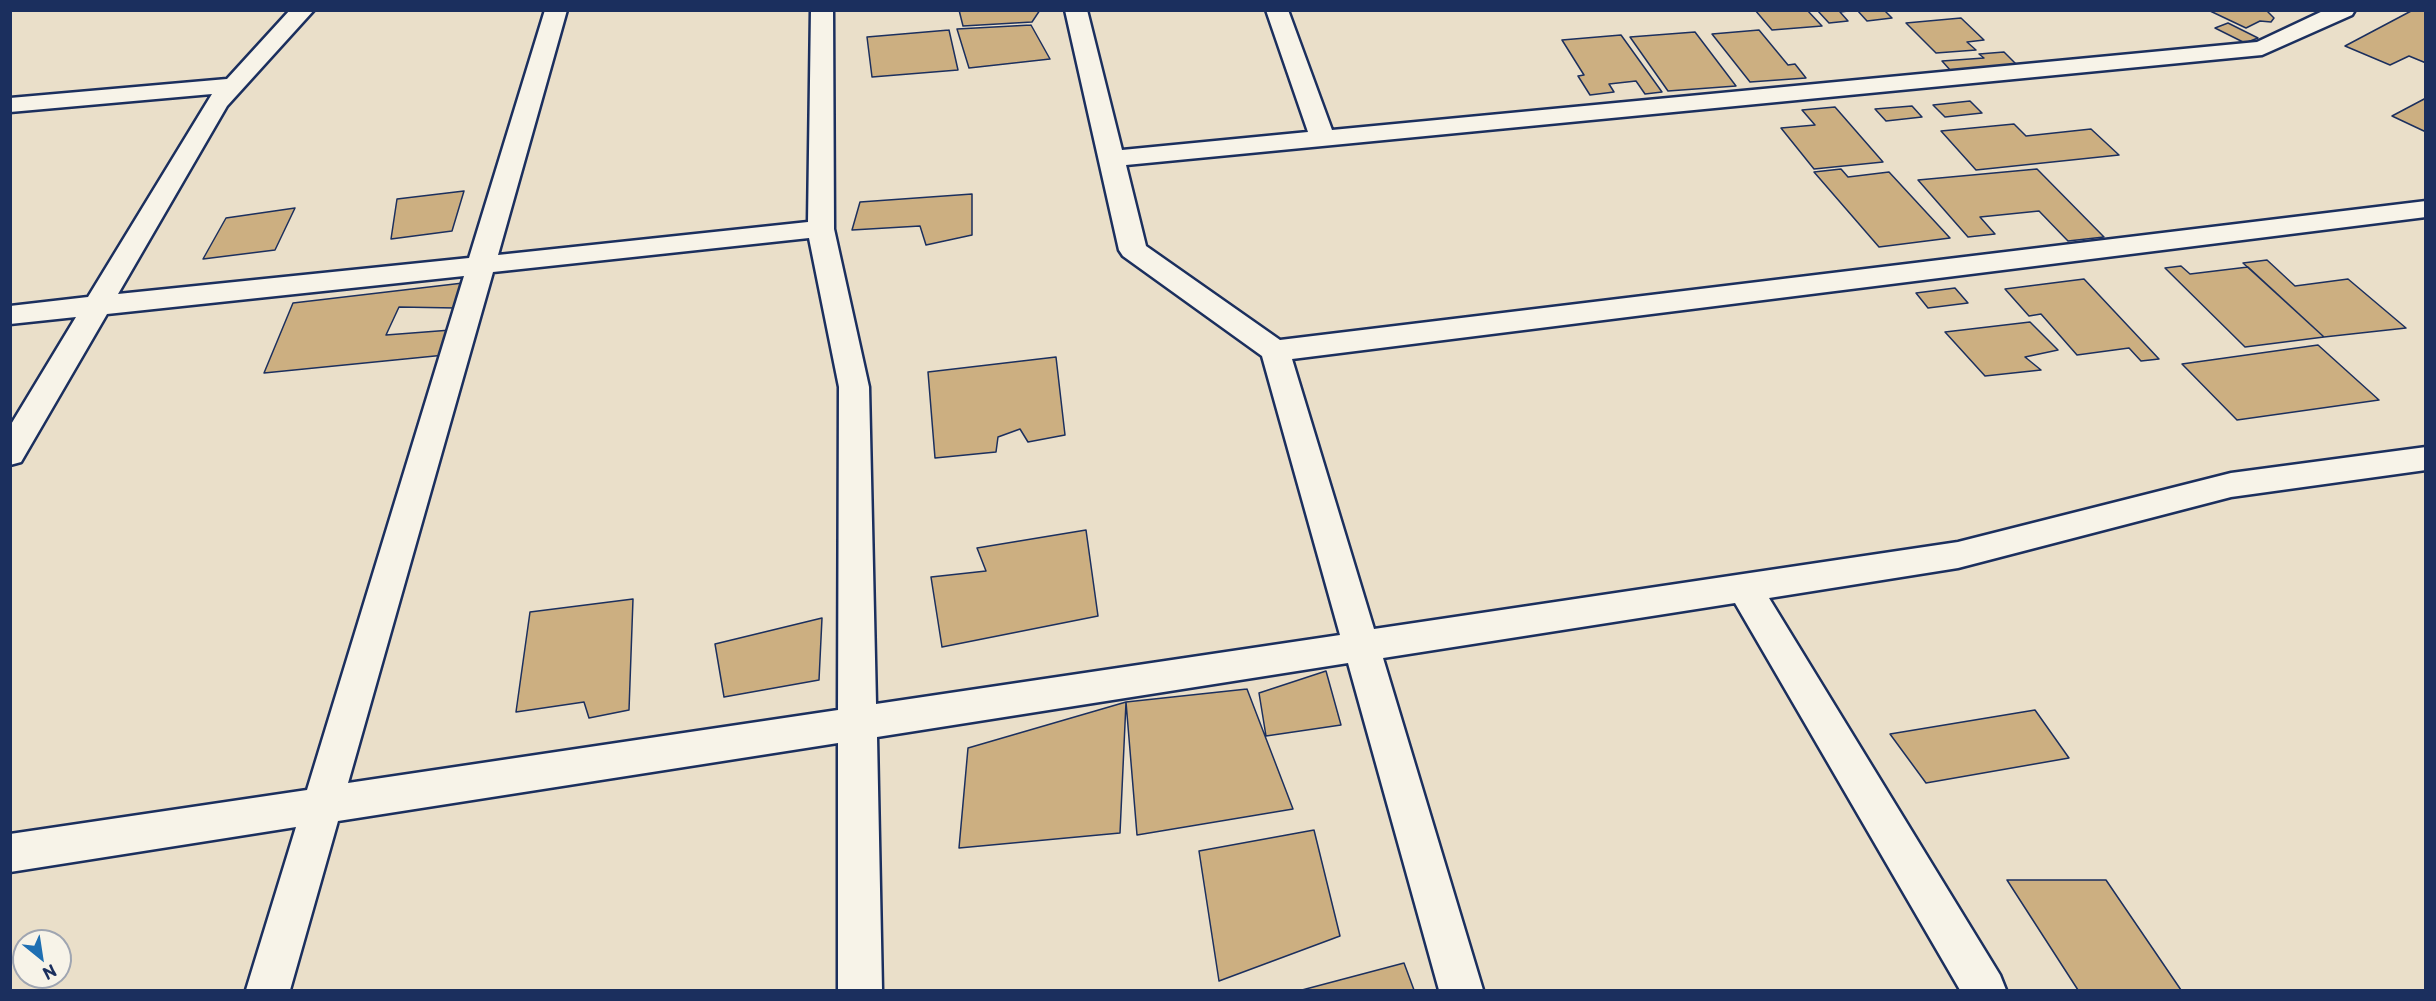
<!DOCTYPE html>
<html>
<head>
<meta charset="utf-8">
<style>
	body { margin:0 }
	#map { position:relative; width:2436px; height:1001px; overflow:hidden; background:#eadfc9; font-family:"Playpen Sans",sans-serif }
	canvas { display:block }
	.frame { position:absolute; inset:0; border:12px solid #1b2f5e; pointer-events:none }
	.north { position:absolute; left:12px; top:929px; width:60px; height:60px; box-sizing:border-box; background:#f7f3e8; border:2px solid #9fa5b1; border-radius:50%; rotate:150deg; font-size:16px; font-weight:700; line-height:24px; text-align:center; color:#1b2f5e }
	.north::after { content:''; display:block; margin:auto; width:21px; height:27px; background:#1f6fb2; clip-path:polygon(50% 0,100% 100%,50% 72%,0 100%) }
</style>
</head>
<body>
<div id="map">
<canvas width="2436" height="1001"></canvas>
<div class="frame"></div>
<div class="north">N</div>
</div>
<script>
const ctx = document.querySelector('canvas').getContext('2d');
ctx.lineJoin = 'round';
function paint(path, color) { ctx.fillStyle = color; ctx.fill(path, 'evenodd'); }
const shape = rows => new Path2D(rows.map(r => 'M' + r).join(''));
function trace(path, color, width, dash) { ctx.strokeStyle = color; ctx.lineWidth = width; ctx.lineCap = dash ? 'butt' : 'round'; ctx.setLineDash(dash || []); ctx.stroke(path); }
const building = shape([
	[959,10,1040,10,1032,22,963,26,959,10],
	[1755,10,1807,10,1822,26,1772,30,1755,10],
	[1817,10,1856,10,1840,12,1848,21,1829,23,1817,10],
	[1857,10,1884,10,1892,18,1867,21,1857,10],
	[2208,10,2266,10,2274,18,2271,22,2260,21,2246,28,2208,10],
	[2413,10,2426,10,2426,63,2409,56,2390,65,2345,46,2413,10],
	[1961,18,1984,40,1967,42,1976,50,1936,53,1906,23,1961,18],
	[2228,23,2258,38,2245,43,2215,28,2228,23],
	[1031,25,1050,59,969,68,957,29,1031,25],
	[949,30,958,70,872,77,867,37,949,30],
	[1759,30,1788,65,1795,64,1806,78,1750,82,1712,34,1759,30],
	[1695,32,1736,86,1668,91,1630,37,1695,32],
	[1621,35,1662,92,1645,94,1636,81,1609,84,1614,92,1590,95,1578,76,1584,75,1562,40,1621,35],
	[2004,52,2018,66,1951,71,1942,61,1984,58,1979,54,2004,52],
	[2426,98,2426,132,2392,116,2426,98],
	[1970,101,1982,113,1945,117,1933,105,1970,101],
	[1912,106,1922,117,1886,121,1875,109,1912,106],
	[1835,107,1883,162,1814,169,1781,128,1815,125,1802,110,1835,107],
	[2014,124,2026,136,2091,129,2119,155,1976,170,1941,131,2014,124],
	[1841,169,1848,177,1889,172,1950,238,1879,247,1814,172,1841,169],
	[2037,169,2104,237,2068,241,2039,211,1980,217,1995,234,1968,237,1918,180,2037,169],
	[464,191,452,231,391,239,397,199,464,191],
	[972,194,972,235,926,245,920,226,852,230,860,202,972,194],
	[295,208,275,250,203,259,226,218,295,208],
	[2267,260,2295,286,2348,279,2406,328,2324,337,2243,263,2267,260],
	[2181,266,2190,274,2248,267,2324,337,2245,347,2165,268,2181,266],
	[2084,279,2159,359,2141,361,2129,348,2077,355,2041,314,2029,316,2005,289,2084,279],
	[463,283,456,308,399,307,386,335,451,330,445,355,264,373,293,303,463,283],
	[1955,288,1968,303,1928,308,1916,293,1955,288],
	[2030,322,2058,350,2025,357,2041,370,1985,376,1945,332,2030,322],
	[2318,345,2379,400,2237,420,2182,364,2318,345],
	[1056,357,1065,435,1028,442,1020,429,998,437,996,452,935,458,928,372,1056,357],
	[1086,530,1098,616,942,647,931,577,986,571,977,548,1086,530],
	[633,599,629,710,589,718,584,702,516,712,530,612,633,599],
	[822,618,819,680,724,697,715,644,822,618],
	[1326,671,1341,725,1266,736,1259,693,1326,671],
	[1247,689,1293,809,1137,835,1126,702,1247,689],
	[1126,702,1120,833,959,848,968,748,1126,702],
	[2035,710,2069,758,1926,783,1890,734,2035,710],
	[1314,830,1340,936,1219,981,1199,851,1314,830],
	[2007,880,2106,880,2181,990,2078,990,2007,880],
	[1404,963,1414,990,1302,990,1404,963]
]);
const minor = shape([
	[290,10,314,10,227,106,118,294,469,258,545,10,567,10,498,255,808,222,811,10,833,10,834,229,869,387,876,704,1340,635,1262,356,1123,256,1119,250,1065,10,1087,10,1122,150,1308,132,1266,10,1288,10,1332,130,2257,42,2325,10,2355,10,2352,15,2262,55,1126,165,1146,246,1280,340,2426,201,2426,217,1292,359,1374,629,1958,542,2231,473,2426,447,2426,470,2231,497,1958,568,1769,598,2000,975,2006,990,1960,990,1735,603,1383,658,1483,990,1439,990,1348,663,877,737,882,990,838,990,838,743,338,821,290,990,246,990,296,827,10,872,10,834,307,790,464,276,107,314,21,462,10,465,10,426,76,317,10,324,10,306,88,297,212,94,10,112,10,98,227,79,290,10],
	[809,238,839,387,838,710,348,783,493,272,809,238]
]);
paint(building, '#ccaf81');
trace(building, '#1b2f5e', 1.5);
trace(minor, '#1b2f5e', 5);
paint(minor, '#f7f3e8');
</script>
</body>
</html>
